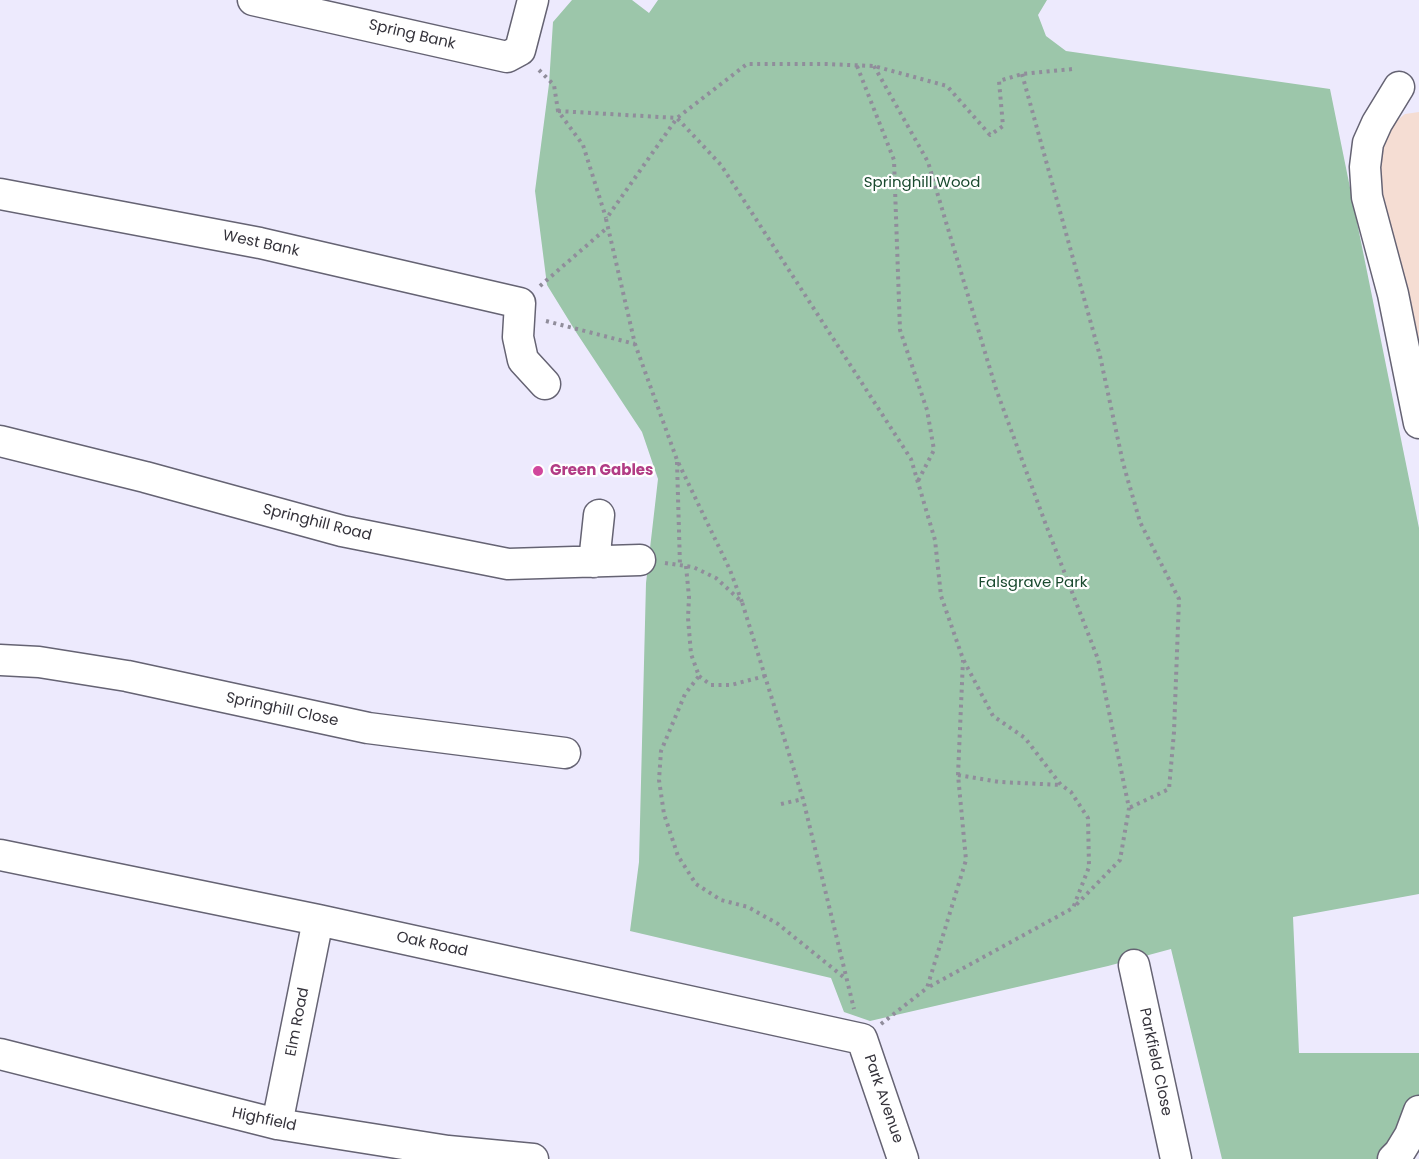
<!DOCTYPE html>
<html>
<head>
<meta charset="utf-8">
<style>
	body { margin:0 }
	canvas { display:block; background:#edeafd }
</style>
</head>
<body>
<canvas width="1419" height="1159"></canvas>
<script>
const ctx = document.querySelector('canvas').getContext('2d');
ctx.lineJoin = 'round';
function paint(path, color) { ctx.fillStyle = color; ctx.fill(path, 'evenodd'); }
const shape = rows => new Path2D(rows.map(r => 'M' + r).join(''));
function trace(path, color, width, dash) { ctx.strokeStyle = color; ctx.lineWidth = width; ctx.lineCap = dash ? 'butt' : 'round'; ctx.setLineDash(dash || []); ctx.stroke(path); }
function write(font, color, halo, rows, align = 'center') {
  ctx.font = font + ' Poppins,sans-serif'; ctx.lineWidth = 4.5; ctx.setLineDash([]); ctx.textBaseline = 'middle'; ctx.strokeStyle = halo; ctx.fillStyle = color; for (const [text, x, y, turn = 0] of rows) {
    ctx.save(); ctx.translate(x, y); ctx.rotate((+turn || 0) * Math.PI / 180); ctx.textAlign = isNaN(turn) ? turn : align; if (halo) ctx.strokeText(text, 0, 0); ctx.fillText(text, 0, 0); ctx.restore();
  }
}
const industrial = shape([
	[1419,112,1419,382,1373,180,1384,131,1405,114]
]);
const green = shape([
	[572,0,632,0,649,13,658,0,1047,0,1038,15,1046,36,1066,51,1330,89,1419,528,1419,894,1293,917,1299,1053,1419,1053,1419,1144,1412,1159,1222,1159,1171,949,1108,966,870,1021,844,1012,831,978,630,931,639,862,646,583,658,479,642,432,576,332,547,285,535,191,549,84,553,22]
]);
const path = shape([
	[857,66,894,160,900,330,927,410,934,450,918,481],
	[874,66,928,162,996,389,1046,525,1098,659,1129,808,1120,860,1076,905],
	[539,70,554,85,558,111,583,145,606,218],
	[1022,74,1100,356,1123,463,1140,522,1179,599,1174,732,1169,789,1129,808],
	[558,111,677,118,721,165,911,459,935,540,941,596,963,659,993,716,1025,738,1061,785,1071,792,1088,818,1089,867,1073,908,927,988],
	[540,286,608,227],
	[546,321,635,344],
	[677,462,680,566],
	[665,563,693,567,716,578,742,602,803,799,854,1009],
	[686,566,689,597,688,618,691,654,699,676,685,694,661,751,659,780,664,814,678,856,696,884,721,900,748,907,778,924,846,979],
	[742,602,730,570,677,460,635,344,606,219,677,118,747,64,825,64,874,66,947,86,990,135,1003,126,999,81,1022,74,1073,69],
	[699,676,711,685,731,685,765,676],
	[958,775,1000,782,1061,785],
	[781,804,803,799],
	[881,1024,927,988,966,860,958,775,963,660]
]);
const minor = shape([
	[253,0,507,57,520,50,533,0],
	[1399,87,1377,123,1368,143,1365,167,1367,197,1393,294,1419,423],
	[0,194,260,243,520,303,518,337,523,360,545,384],
	[0,441,145,477,342,531,508,564,640,560],
	[594,562,599,515],
	[0,660,39,662,127,676,368,728,565,753],
	[0,855,318,920,862,1039,903,1159],
	[1134,965,1176,1159],
	[0,1054,277,1124,448,1151,533,1159],
	[277,1124,318,920],
	[1393,1159,1399,1153,1410,1135,1419,1111]
]);
const markers = [
	[538,471,6,"#d1479c"]
];
const streetNames = [
	["Spring Bank",412,35,13],
	["West Bank",261,244,12],
	["Springhill Road",317,523,14],
	["Springhill Close",282,710,12],
	["Oak Road",432,945,12],
	["Elm Road",298,1022,-79],
	["Parkfield Close",1155,1062,78],
	["Park Avenue",883,1099,71],
	["Highfield",264,1120,12]
];
const parkNames = [
	["Springhill Wood",922,183],
	["Falsgrave Park",1033,583]
];
const hotelNames = [
	["Green Gables",550,471]
];
paint(industrial, '#f5ddd3');
paint(green, '#9cc6aa');
trace(minor, '#656373', 33);
trace(path, '#908d9b', 4, [3, 4.5]);
trace(minor, '#fff', 30);
for (const [x, y, r, color] of markers) { const dot = new Path2D(); dot.arc(x, y, r, 0, 2 * Math.PI); ctx.fillStyle = color; ctx.fill(dot); trace(dot, '#fff', 2); }
write('15px', '#35333b', '#fff', streetNames);
write('15px', '#1a4a2f', '#fff', parkNames);
write('bold 15px', '#b23c85', '#fff', hotelNames, 'left');
</script>
</body>
</html>
